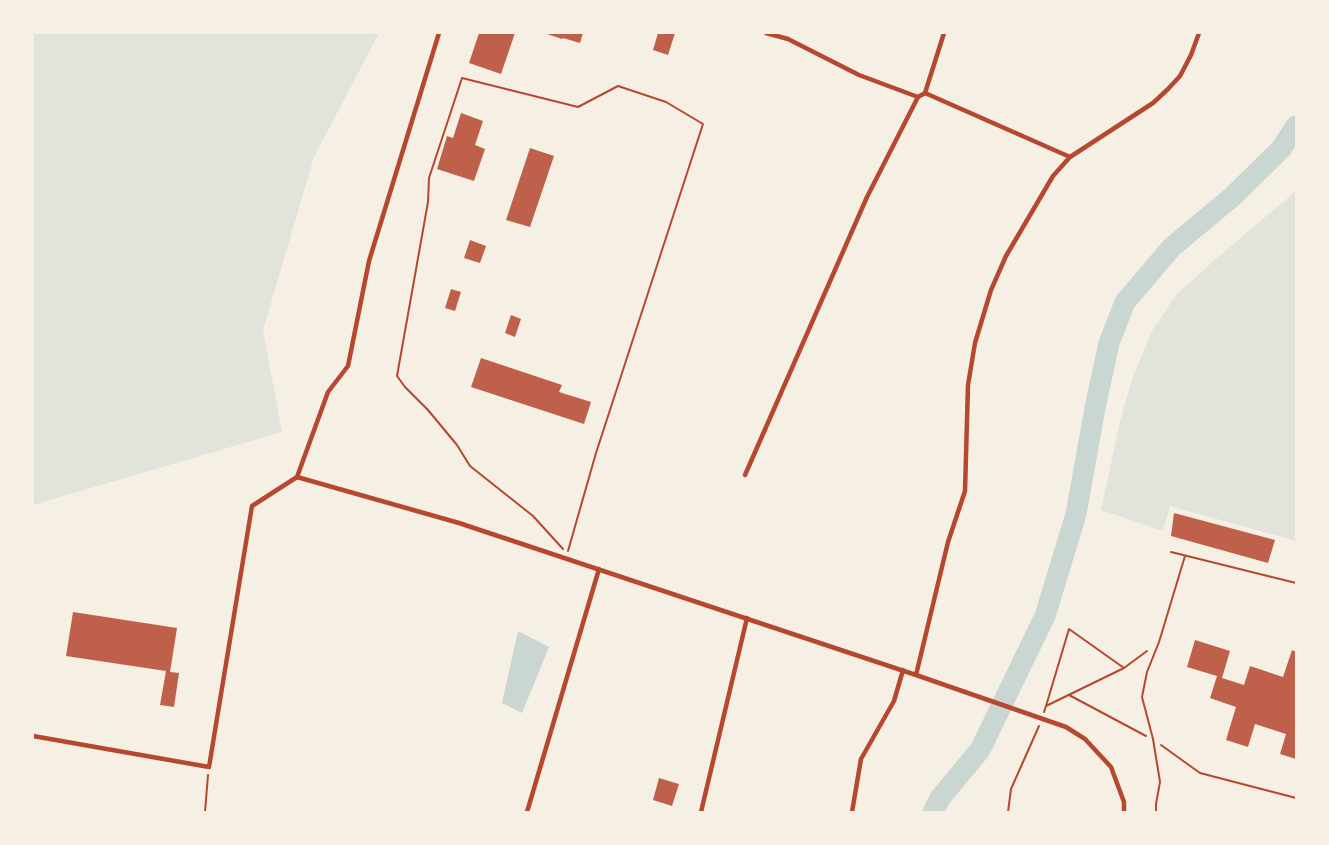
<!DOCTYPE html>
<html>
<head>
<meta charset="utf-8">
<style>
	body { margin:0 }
	#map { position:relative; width:1329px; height:845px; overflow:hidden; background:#f6efe4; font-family:Helvetica,sans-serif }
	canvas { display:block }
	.frame { position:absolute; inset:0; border:34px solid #f6efe4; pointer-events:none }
</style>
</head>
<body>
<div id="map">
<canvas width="1329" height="845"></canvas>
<div class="frame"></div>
</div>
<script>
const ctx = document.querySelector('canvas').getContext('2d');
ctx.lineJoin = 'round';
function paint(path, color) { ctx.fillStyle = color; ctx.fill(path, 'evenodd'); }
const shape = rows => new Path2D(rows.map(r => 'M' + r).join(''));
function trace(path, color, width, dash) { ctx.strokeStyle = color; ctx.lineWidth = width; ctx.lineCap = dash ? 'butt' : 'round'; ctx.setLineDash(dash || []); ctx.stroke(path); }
const green = shape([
	[33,33,379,33,314,157,263,330,282,432,33,505],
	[1296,191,1296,541,1170,506,1163,531,1101,510,1120,422,1132,379,1152,331,1176,295,1217,258]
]);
const water = shape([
	[518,631,549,647,522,713,502,703]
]);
const river = shape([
	[933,812,940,798,980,750,1045,616,1076,514,1095,408,1109,343,1125,302,1172,247,1232,197,1281,149,1296,126]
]);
const building = shape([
	[479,33,515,33,501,74,469,63],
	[544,33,583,33,580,43,563,38,562,39],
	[658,33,675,33,668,55,653,50],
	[461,113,483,121,475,145,485,149,474,181,437,169,447,136,453,138],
	[530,148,554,156,530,227,506,220],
	[470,240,486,246,480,263,464,258],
	[451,289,461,292,455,311,445,308],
	[511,315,521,319,515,337,505,333],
	[481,358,562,385,559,392,591,402,584,424,471,387],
	[1174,513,1275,540,1268,563,1171,536],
	[73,612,177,628,170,672,179,673,174,707,160,705,166,671,66,656],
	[1195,640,1230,651,1222,678,1244,685,1250,666,1283,677,1292,650,1296,652,1296,759,1280,754,1286,734,1255,724,1248,747,1226,740,1236,707,1210,698,1217,676,1187,667],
	[659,778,679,784,672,806,653,800]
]);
const path = shape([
	[563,549,533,516,470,466,457,445,428,410,405,387,397,376,428,202,429,178,462,78,578,107,618,86,666,102,703,124,596,453,568,551],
	[1069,695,1146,736],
	[1046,706,1069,629,1124,668,1147,651],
	[1044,712,1046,706,1124,668],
	[1161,745,1200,773,1296,798],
	[205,812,208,775],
	[1008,812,1011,789,1039,726]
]);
const service = shape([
	[1171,552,1296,583],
	[1156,812,1156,804,1160,782,1153,739,1142,697,1147,672,1159,642,1185,556]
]);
const minor = shape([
	[766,33,788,39,859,75,918,97],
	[925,93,1070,157],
	[745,475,867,197,918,97,925,93,944,33],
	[297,477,328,392,348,366,369,261,439,33],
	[916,675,948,542,965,491,968,385,975,343,991,290,1006,256,1053,176,1070,157,1153,103,1168,89,1180,76,1191,55,1199,33],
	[33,736,209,767,252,506,297,477,459,523,916,675,1066,727,1085,739,1111,767,1124,802,1124,812],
	[527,812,599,569],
	[701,812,747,618],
	[852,812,861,759,894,701,903,670]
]);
paint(green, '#e2e4dc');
paint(water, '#c9d6d2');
trace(river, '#c9d6d2', 21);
paint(building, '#bf614a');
trace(path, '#b5482f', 2);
trace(service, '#b5482f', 2);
trace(minor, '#b5482f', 4.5);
</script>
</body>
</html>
